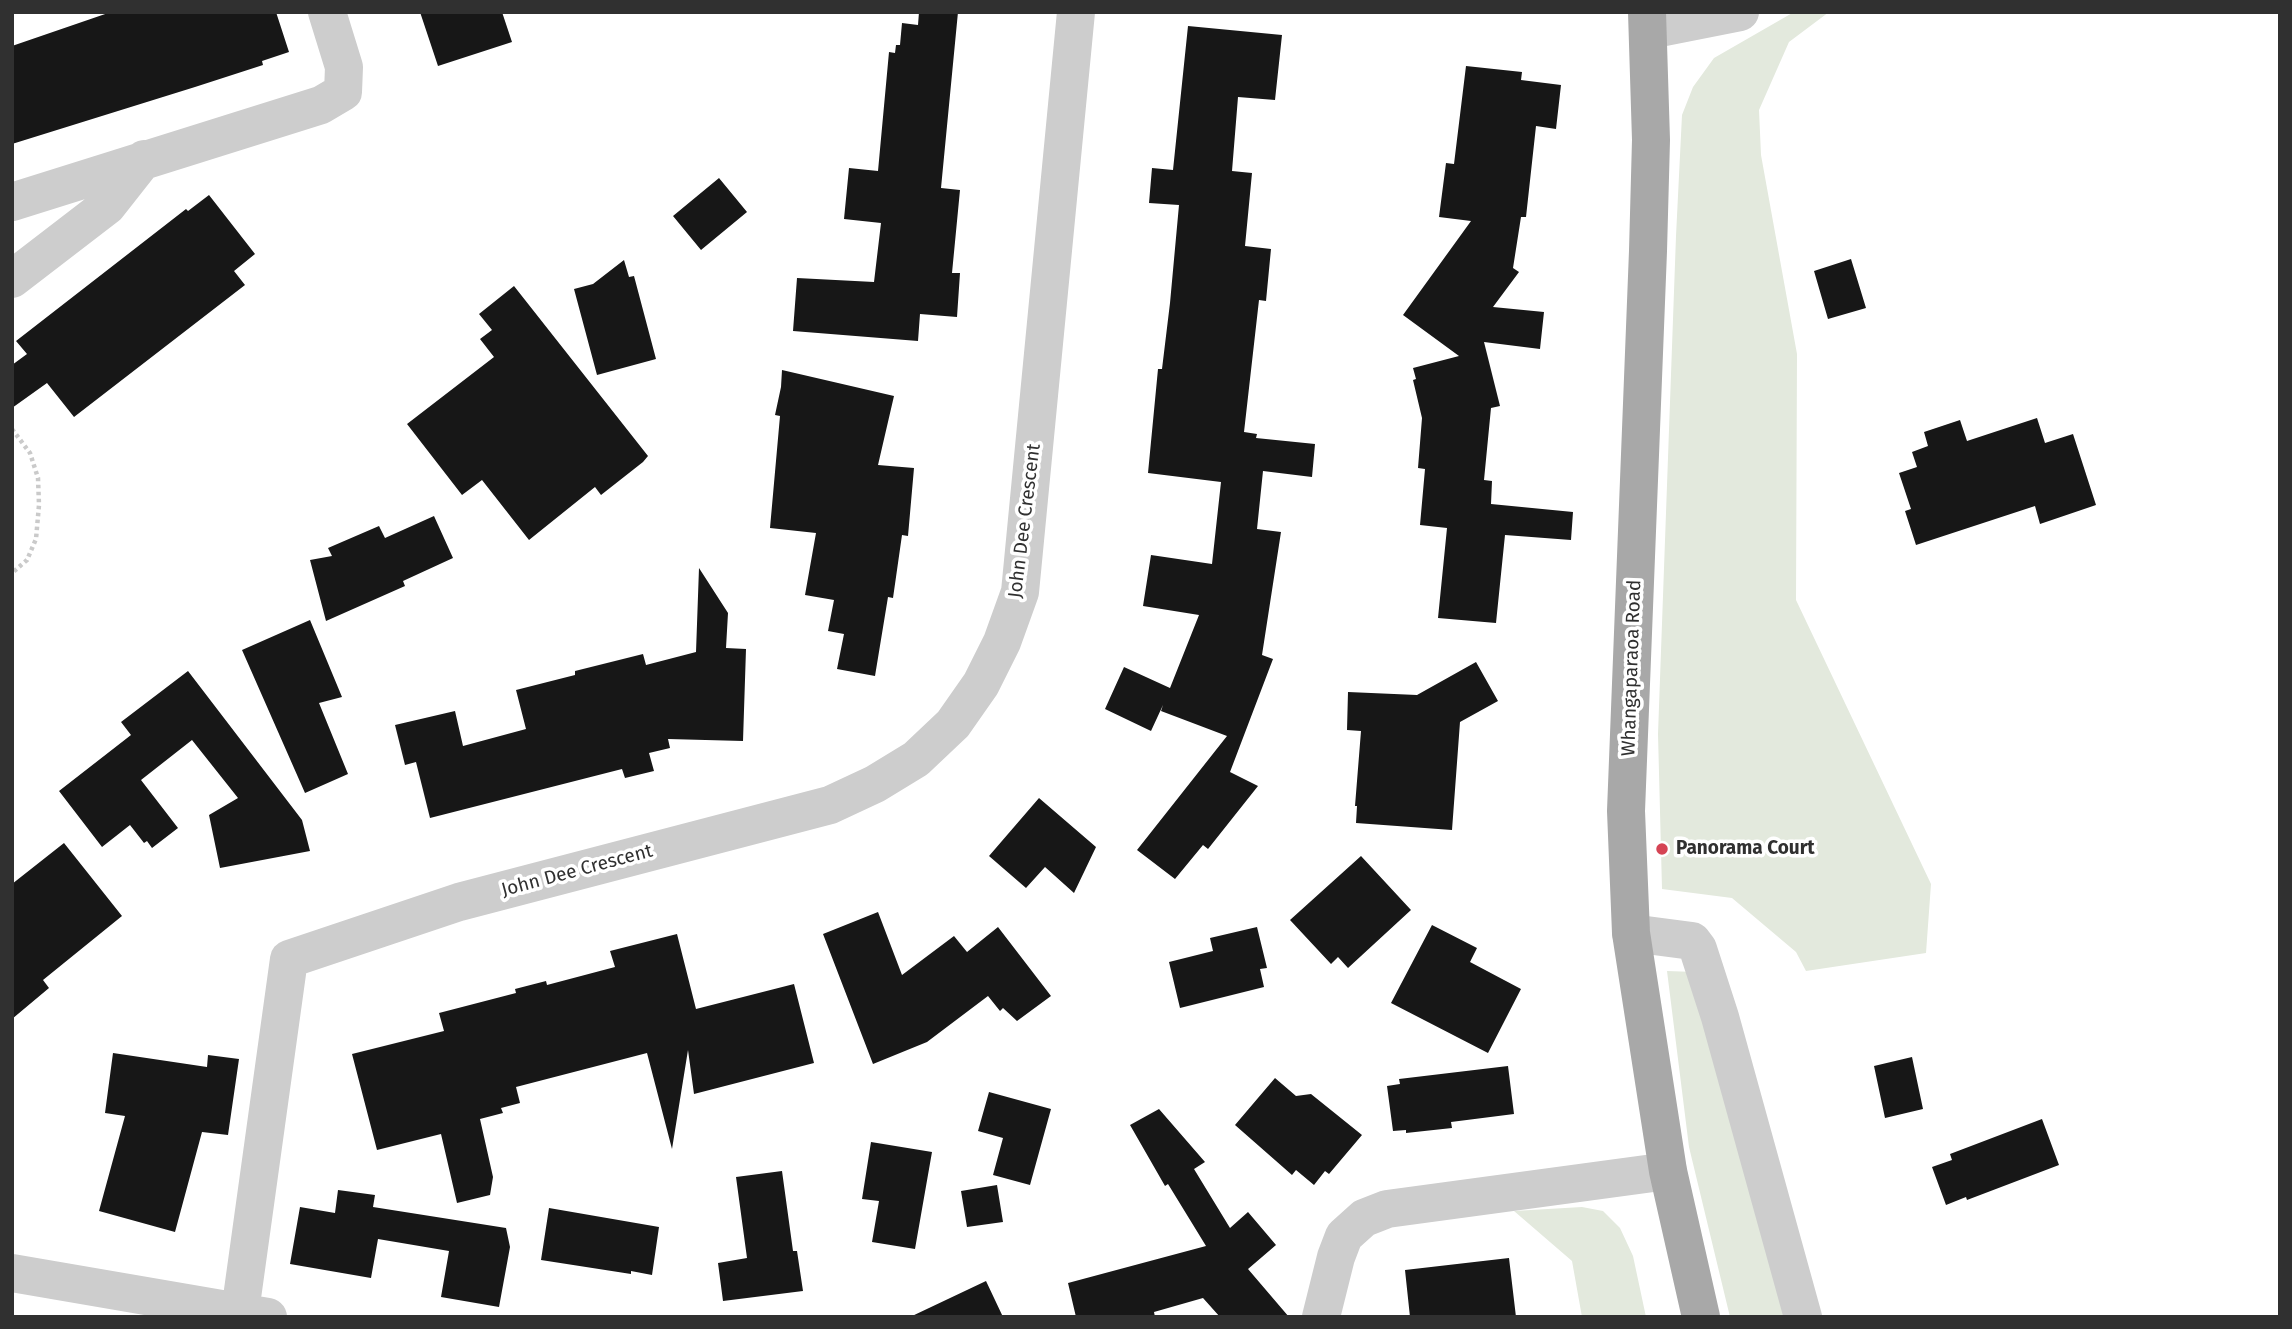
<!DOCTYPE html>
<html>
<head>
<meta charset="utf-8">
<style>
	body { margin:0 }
	#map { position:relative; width:2292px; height:1329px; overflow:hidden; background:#fff; font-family:"Fira Sans",sans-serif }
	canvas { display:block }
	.frame { position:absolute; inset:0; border:14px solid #303030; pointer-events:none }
</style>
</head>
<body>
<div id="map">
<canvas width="2292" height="1329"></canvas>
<div class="frame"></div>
</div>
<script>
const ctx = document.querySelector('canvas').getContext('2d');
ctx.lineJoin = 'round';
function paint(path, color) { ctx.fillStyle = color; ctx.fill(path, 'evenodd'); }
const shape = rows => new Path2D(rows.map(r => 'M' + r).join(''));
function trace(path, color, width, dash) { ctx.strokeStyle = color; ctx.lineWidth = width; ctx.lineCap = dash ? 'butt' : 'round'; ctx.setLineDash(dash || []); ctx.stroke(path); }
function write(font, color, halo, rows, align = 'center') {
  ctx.font = font + ' "Fira Sans",sans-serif'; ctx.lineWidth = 7; ctx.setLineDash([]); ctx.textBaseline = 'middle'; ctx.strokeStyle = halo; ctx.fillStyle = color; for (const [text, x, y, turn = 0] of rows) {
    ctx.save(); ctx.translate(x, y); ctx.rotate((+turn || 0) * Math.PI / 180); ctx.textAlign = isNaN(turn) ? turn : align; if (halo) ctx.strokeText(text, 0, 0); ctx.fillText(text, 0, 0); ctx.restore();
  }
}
const green = shape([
	[1794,12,1829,12,1789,42,1759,110,1761,155,1797,354,1796,600,1931,884,1926,953,1806,971,1796,952,1732,898,1662,889,1658,734,1676,236,1682,115,1693,87,1714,58],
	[1667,971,1695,972,1787,1317,1730,1317,1689,1147],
	[1582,1207,1603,1211,1620,1228,1633,1256,1646,1317,1582,1317,1572,1261,1514,1211]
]);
const building = shape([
	[111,12,276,12,289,52,262,61,263,65,195,87,12,144,12,46],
	[420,12,502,12,512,42,438,66],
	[919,12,958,12,941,188,960,190,952,273,960,273,957,317,920,314,918,341,793,331,797,278,874,282,881,223,844,219,849,168,878,171,889,52,895,53,896,45,900,45,902,23,918,25],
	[1188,26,1282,35,1275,100,1238,97,1232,171,1252,173,1245,246,1271,249,1266,301,1259,300,1244,432,1257,434,1256,438,1315,444,1312,477,1263,471,1257,529,1281,532,1262,655,1273,659,1230,772,1258,786,1208,849,1203,845,1175,879,1137,850,1227,736,1161,711,1163,705,1151,731,1105,709,1124,667,1170,688,1199,615,1143,606,1151,555,1212,564,1221,482,1148,473,1158,369,1162,369,1170,303,1179,205,1149,203,1152,168,1173,170],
	[1466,66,1522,72,1521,80,1561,85,1556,129,1536,126,1526,217,1521,217,1513,268,1519,272,1493,307,1544,312,1540,349,1484,342,1500,406,1491,408,1484,480,1492,481,1491,504,1573,512,1571,540,1505,535,1496,623,1438,618,1447,528,1420,525,1425,469,1418,468,1422,418,1413,380,1416,379,1413,368,1459,356,1403,315,1471,221,1439,217,1446,163,1454,164],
	[719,178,747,212,701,250,673,216],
	[209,195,255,254,234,271,245,285,74,417,47,383,12,408,12,365,27,354,16,341,186,209,188,211],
	[1851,259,1866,308,1828,319,1814,271],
	[624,260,629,277,634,276,656,359,597,375,574,289,593,284],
	[514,286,648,456,643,462,601,495,595,487,529,540,482,480,462,495,407,424,494,357,480,339,492,330,479,314],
	[782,370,894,396,878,465,914,468,908,536,902,535,893,598,888,597,875,676,837,669,844,634,828,631,834,600,805,595,816,533,770,528,780,416,775,415,781,387],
	[2037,418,2045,443,2073,434,2096,505,2040,524,2035,506,1916,545,1905,511,1911,509,1899,473,1917,467,1912,452,1928,446,1924,432,1960,420,1967,441],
	[434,516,453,558,403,581,405,586,326,621,310,560,332,556,328,548,379,526,385,538],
	[699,568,728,613,726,648,746,649,743,741,668,739,670,748,649,753,654,771,625,778,622,769,430,818,416,762,405,765,395,725,455,711,463,746,526,729,516,690,575,675,575,671,643,654,646,665,696,652],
	[310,620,342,697,319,703,348,774,305,793,242,650],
	[1476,662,1498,701,1460,722,1452,830,1356,823,1357,806,1355,806,1361,731,1347,730,1348,692,1417,695],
	[188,671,302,820,310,851,220,868,209,815,238,798,192,740,141,780,178,828,152,848,147,841,144,843,130,825,102,847,59,791,131,735,121,722],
	[1039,798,1096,847,1074,893,1045,867,1026,888,989,856],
	[64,843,122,916,43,980,49,988,12,1019,12,884],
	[1361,856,1411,910,1348,968,1338,957,1331,964,1290,920],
	[878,912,902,975,954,936,967,952,998,927,1051,996,1017,1021,1003,1008,1000,1011,988,996,927,1042,873,1064,823,934],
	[1432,925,1477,948,1470,962,1521,989,1488,1053,1391,1003],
	[1257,927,1267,968,1260,969,1264,987,1180,1008,1169,962,1213,951,1210,938],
	[677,934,696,1009,794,984,814,1063,694,1094,688,1050,672,1149,647,1053,516,1087,520,1103,501,1108,503,1113,480,1119,493,1177,490,1195,457,1203,441,1134,377,1150,352,1054,444,1031,439,1013,516,993,515,989,546,981,547,985,615,967,610,951],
	[113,1053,207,1067,208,1055,239,1059,228,1135,202,1132,175,1232,99,1211,125,1116,105,1113],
	[1912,1057,1923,1109,1885,1118,1874,1066],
	[1508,1066,1514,1114,1451,1122,1452,1128,1406,1133,1406,1130,1393,1131,1387,1086,1400,1084,1399,1079],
	[1275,1078,1296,1096,1311,1094,1362,1135,1329,1174,1325,1171,1314,1185,1296,1170,1292,1175,1235,1125],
	[989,1092,1051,1109,1030,1185,993,1175,1003,1138,978,1131],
	[1159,1109,1205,1162,1194,1169,1230,1228,1248,1212,1276,1245,1248,1269,1289,1317,1220,1317,1203,1298,1154,1312,1155,1317,1076,1317,1068,1283,1206,1246,1168,1184,1165,1186,1130,1125],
	[2042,1119,2059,1165,1967,1200,1966,1197,1946,1205,1932,1167,1952,1160,1950,1154],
	[871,1142,932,1152,915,1249,872,1242,879,1201,862,1199],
	[782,1171,793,1251,797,1251,803,1291,723,1301,718,1263,747,1258,736,1177],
	[997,1185,1003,1222,967,1227,961,1191],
	[338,1190,375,1195,373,1207,506,1228,510,1247,499,1307,441,1297,449,1251,378,1239,371,1278,290,1264,300,1207,335,1213],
	[549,1208,659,1227,652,1275,631,1271,631,1274,541,1260],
	[1509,1258,1516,1317,1410,1317,1405,1270],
	[986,1281,1003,1317,910,1317]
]);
const path = shape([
	[12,429,30,453,38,478,39,505,36,539,27,560,12,573]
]);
const minor = shape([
	[1649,30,1740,12],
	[12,202,321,105,343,92,344,67,327,12],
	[12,279,107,206,144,159],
	[1631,933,1692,941,1698,949,1720,1017,1803,1317],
	[12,1273,268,1317],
	[240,1312,289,959,459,902,830,805,875,784,916,759,953,724,981,684,1002,642,1020,592,1076,12],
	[1321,1317,1336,1257,1344,1236,1364,1218,1387,1209,1668,1171]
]);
const major = shape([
	[1647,12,1651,140,1648,251,1626,811,1631,933,1668,1171,1701,1317]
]);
const markers = [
	[1662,849,7,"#d54454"]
];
const streetNames = [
	["John Dee Crescent",1025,521,-83],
	["Whangaparaoa Road",1632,668,-88],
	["John Dee Crescent",577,871,-15]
];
const poiNames = [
	["Panorama Court",1676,849]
];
paint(green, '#e3e9dd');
paint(building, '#171717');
trace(path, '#cacaca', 4.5, [3.5, 3.5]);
trace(minor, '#cdcdcd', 38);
trace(major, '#a8a8a8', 38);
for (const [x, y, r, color] of markers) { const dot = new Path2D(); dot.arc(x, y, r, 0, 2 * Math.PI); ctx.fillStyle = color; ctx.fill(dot); trace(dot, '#fff', 2.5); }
write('19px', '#303030', '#fff', streetNames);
write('bold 19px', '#303030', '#fff', poiNames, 'left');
</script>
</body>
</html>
